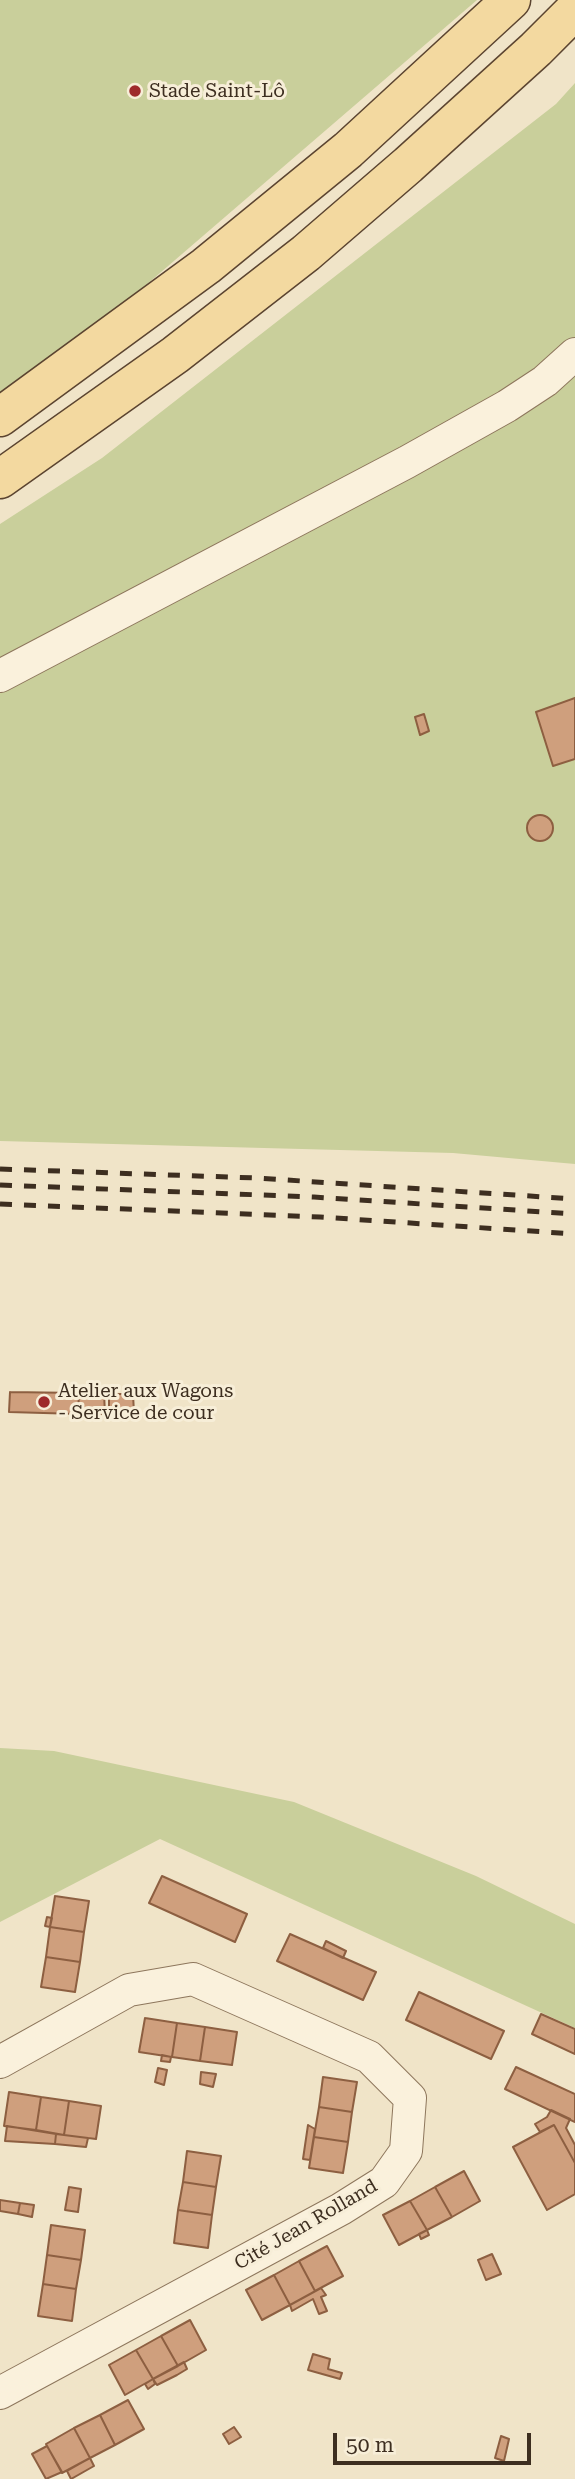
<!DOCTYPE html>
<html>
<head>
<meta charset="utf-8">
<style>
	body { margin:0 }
	#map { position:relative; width:575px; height:2479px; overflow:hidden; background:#f0e4c8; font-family:"Roboto Serif",serif }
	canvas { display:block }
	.scale { position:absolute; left:333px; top:2433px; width:198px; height:32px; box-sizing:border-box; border:4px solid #3d2e20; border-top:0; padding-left:9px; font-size:21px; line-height:24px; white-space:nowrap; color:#3d2e20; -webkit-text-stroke:5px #f7eed8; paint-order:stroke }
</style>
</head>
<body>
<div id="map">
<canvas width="575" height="2479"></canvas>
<div class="scale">50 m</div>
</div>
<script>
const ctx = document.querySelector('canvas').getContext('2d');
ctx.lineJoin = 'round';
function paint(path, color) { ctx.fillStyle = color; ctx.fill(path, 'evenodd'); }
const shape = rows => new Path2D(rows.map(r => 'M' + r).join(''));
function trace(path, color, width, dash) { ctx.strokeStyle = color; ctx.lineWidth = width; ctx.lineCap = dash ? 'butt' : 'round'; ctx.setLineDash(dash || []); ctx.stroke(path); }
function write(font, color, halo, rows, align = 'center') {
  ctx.font = font + ' "Roboto Serif",serif'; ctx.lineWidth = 6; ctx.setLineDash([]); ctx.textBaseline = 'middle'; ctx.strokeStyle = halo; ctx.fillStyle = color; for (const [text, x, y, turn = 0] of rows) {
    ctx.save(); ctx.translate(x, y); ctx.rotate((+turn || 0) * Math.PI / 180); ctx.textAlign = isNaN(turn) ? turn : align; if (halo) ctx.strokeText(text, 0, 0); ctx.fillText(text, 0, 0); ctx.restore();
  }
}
const green = shape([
	[0,0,477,0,74,347,0,395],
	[575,83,575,1164,453,1153,0,1141,0,524,102,458,556,104],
	[0,1748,54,1751,294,1802,476,1876,575,1924,575,2028,160,1839,0,1922]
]);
const building = shape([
	[575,698,575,759,553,766,536,712,575,698],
	[424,714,429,731,420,735,415,717,424,714],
	'527 828a13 13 0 1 1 26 0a13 13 0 1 1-26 0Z',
	[10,1392,79,1393,78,1414,9,1412,10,1392],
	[79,1393,104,1393,105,1414,78,1414,79,1393],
	[109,1394,133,1394,134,1413,109,1413,109,1394],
	[162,1876,247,1914,235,1942,149,1903,162,1876],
	[55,1896,89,1901,84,1932,50,1927,55,1896],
	[47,1917,52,1918,50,1927,45,1926,47,1917],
	[50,1927,84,1932,80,1962,46,1957,50,1927],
	[290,1934,376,1972,363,2000,277,1961,290,1934],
	[326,1941,346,1951,343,1958,323,1948,326,1941],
	[46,1957,80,1962,75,1992,41,1987,46,1957],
	[419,1992,504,2031,491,2059,406,2020,419,1992],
	[541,2014,575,2029,575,2054,532,2034,541,2014],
	[145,2018,177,2023,172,2057,139,2052,145,2018],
	[177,2023,205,2027,200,2061,172,2057,177,2023],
	[205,2027,237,2032,232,2065,200,2061,205,2027],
	[162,2055,171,2057,170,2062,161,2061,162,2055],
	[516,2067,575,2094,575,2122,505,2089,516,2067],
	[158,2068,167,2070,164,2085,155,2082,158,2068],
	[201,2072,216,2074,213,2087,200,2084,201,2072],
	[323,2077,357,2082,352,2112,319,2107,323,2077],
	[9,2092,41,2097,36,2130,4,2126,9,2092],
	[41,2097,69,2101,64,2135,36,2130,41,2097],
	[69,2101,101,2106,96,2139,64,2135,69,2101],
	[319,2107,352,2112,348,2142,314,2137,319,2107],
	[551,2110,570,2119,566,2128,575,2145,575,2163,554,2125,540,2132,535,2124,547,2117,551,2110],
	[308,2125,315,2129,310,2160,303,2159,308,2125],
	[554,2125,575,2163,575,2194,547,2210,513,2147,554,2125],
	[7,2126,56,2134,55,2144,5,2141,7,2126],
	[56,2134,88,2138,86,2147,55,2144,56,2134],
	[314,2137,348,2142,343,2173,309,2168,314,2137],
	[187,2151,221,2156,216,2187,183,2182,187,2151],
	[464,2171,480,2201,452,2217,435,2187,464,2171],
	[183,2182,216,2187,212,2215,178,2210,183,2182],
	[69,2187,81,2189,78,2212,65,2210,69,2187],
	[435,2187,452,2217,427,2230,410,2201,435,2187],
	[0,2200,20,2203,18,2214,0,2211,0,2200],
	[410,2201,427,2230,399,2245,383,2215,410,2201],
	[20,2203,34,2205,32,2217,18,2214,20,2203],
	[178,2210,212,2215,208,2248,174,2243,178,2210],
	[51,2225,85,2230,81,2260,47,2255,51,2225],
	[427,2230,429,2235,421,2239,419,2234,427,2230],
	[327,2246,343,2276,315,2291,299,2261,327,2246],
	[492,2254,501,2274,486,2280,478,2260,492,2254],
	[47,2255,81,2260,76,2289,43,2284,47,2255],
	[299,2261,315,2291,290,2305,274,2275,299,2261],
	[274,2275,290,2305,262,2320,246,2290,274,2275],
	[43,2284,76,2289,72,2321,38,2316,43,2284],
	[321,2288,326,2295,321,2297,327,2311,319,2314,313,2299,292,2311,290,2305,321,2288],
	[190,2320,206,2350,178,2366,161,2336,190,2320],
	[161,2336,178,2366,153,2379,136,2350,161,2336],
	[136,2350,153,2379,125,2395,109,2365,136,2350],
	[313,2354,330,2359,328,2369,342,2373,340,2379,308,2370,313,2354],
	[184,2362,187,2369,177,2375,157,2385,153,2379,184,2362],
	[153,2379,155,2384,148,2389,145,2384,153,2379],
	[128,2400,144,2429,115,2445,100,2415,128,2400],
	[100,2415,115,2445,90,2458,74,2428,100,2415],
	[234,2427,241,2437,229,2444,223,2434,234,2427],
	[74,2428,90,2458,62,2473,46,2444,74,2428],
	[501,2436,509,2439,504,2461,495,2458,501,2436],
	[47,2446,62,2472,46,2479,32,2454,47,2446],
	[90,2458,94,2466,71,2479,67,2471,90,2458]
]);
const minor = shape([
	[0,676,407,462,507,406,545,381,575,354],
	[0,2062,129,1990,193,1979,369,2057,410,2098,406,2151,384,2182,341,2209,0,2393]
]);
const primary = shape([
	[0,417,206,266,348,150,511,0],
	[0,479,175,355,306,253,408,165,536,49,575,10]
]);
const rail = shape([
	[0,1169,256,1178,575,1199],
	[0,1185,314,1197,575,1214],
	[0,1204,320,1217,575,1234]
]);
const markers = [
	[135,91,7,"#9e2a2b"],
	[44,1402,7,"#9e2a2b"]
];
const poiNames = [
	["Stade Saint-Lô",149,91],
	["Atelier aux Wagons",58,1391],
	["- Service de cour",58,1413]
];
const streetNames = [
	["Cité Jean Rolland",306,2225,-30]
];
paint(green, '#c9cf9b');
paint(building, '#cf9f7d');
trace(building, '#8d5f41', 2);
trace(minor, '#8d765c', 34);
trace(primary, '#5b4430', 41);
trace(minor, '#faf1dc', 32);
trace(primary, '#f3d9a0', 38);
trace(rail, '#3d2e20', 5, [12, 12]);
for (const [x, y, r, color] of markers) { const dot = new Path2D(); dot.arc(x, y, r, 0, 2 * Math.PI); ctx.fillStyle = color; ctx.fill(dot); trace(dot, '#f7eed8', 2.5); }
write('19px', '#3d2e20', '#f7eed8', poiNames, 'left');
write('19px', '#3d2e20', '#f7eed8', streetNames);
</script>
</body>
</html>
